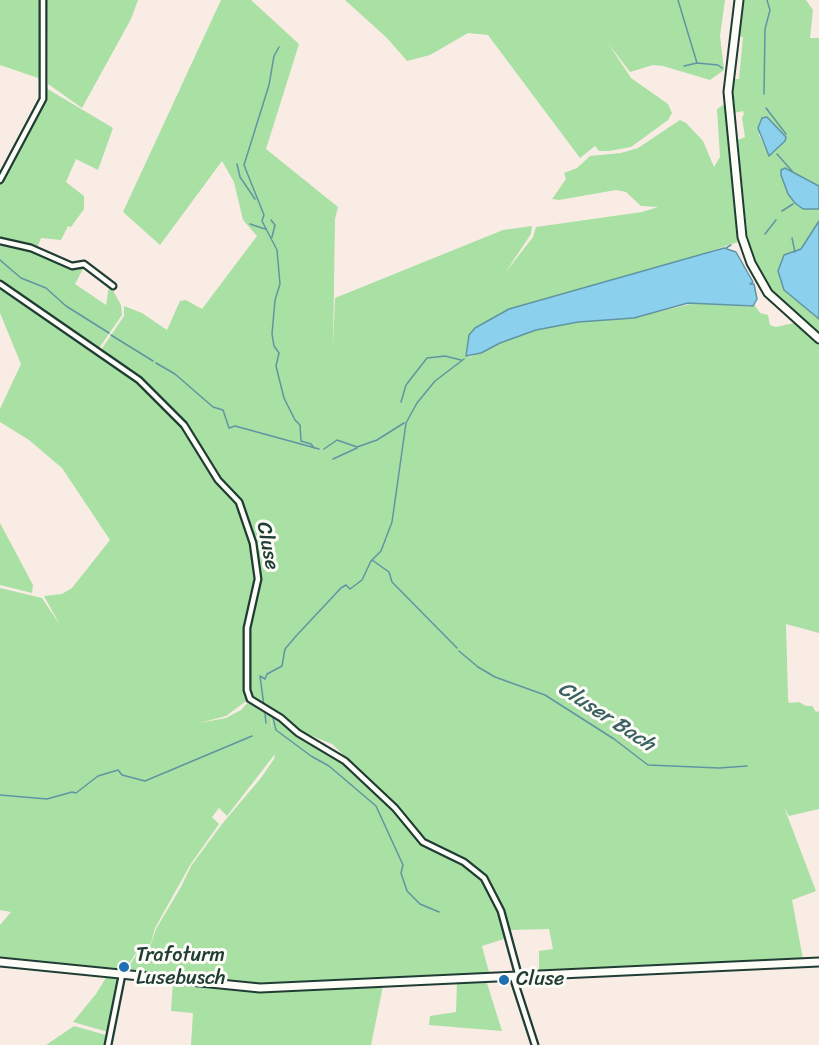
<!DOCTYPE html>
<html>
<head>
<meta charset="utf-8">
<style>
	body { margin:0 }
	canvas { display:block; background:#f8ece5 }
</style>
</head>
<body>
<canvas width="819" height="1045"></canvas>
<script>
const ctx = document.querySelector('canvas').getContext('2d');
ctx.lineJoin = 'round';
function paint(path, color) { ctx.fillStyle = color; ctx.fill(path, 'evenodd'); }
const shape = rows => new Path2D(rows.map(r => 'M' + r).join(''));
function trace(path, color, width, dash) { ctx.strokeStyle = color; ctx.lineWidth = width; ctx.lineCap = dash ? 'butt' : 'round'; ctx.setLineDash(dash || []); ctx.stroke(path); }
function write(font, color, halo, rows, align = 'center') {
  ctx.font = font + ' Sriracha,sans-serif'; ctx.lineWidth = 6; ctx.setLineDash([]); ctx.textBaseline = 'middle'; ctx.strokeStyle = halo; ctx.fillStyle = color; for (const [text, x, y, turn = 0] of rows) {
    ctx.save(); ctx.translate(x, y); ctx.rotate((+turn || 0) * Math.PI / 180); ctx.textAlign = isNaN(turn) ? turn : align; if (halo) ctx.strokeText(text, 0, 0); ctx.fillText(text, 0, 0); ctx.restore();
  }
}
const green = shape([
	[0,0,42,0,44,80,0,65],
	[47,0,138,0,131,19,82,108,48,84],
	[221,0,251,0,299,44,266,149,338,207,335,219,333,348,335,298,503,230,532,226,531,234,505,273,533,237,536,227,642,212,658,207,641,206,626,192,616,190,559,200,552,199,566,179,564,173,577,168,590,156,621,153,638,148,680,120,686,123,703,141,714,167,720,157,717,109,726,103,738,242,640,274,509,309,475,328,469,335,466,354,469,357,481,353,500,343,536,330,578,322,634,318,699,302,750,307,754,304,760,313,768,315,770,325,776,327,794,323,819,343,819,633,786,624,788,699,789,703,799,702,806,706,812,706,816,712,819,711,819,809,789,816,784,807,816,891,792,900,803,959,539,974,539,951,553,949,549,929,509,930,495,891,477,868,420,836,395,804,332,744,297,730,249,699,226,716,199,723,226,718,241,710,250,700,272,715,271,732,273,715,311,740,336,751,399,814,422,843,476,872,492,891,507,938,482,946,490,976,261,986,125,973,136,955,151,944,156,929,181,887,191,866,222,824,261,778,274,759,275,754,227,816,219,808,212,817,219,824,190,865,155,928,151,943,136,953,123,973,0,960,0,925,11,912,0,910,0,588,42,598,60,625,44,596,62,594,72,588,110,540,62,468,29,440,0,422,0,409,21,364,0,313,0,284,126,373,99,353,124,316,124,306,142,313,167,330,180,301,186,300,202,309,257,236,243,220,234,182,222,161,160,245,123,212],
	[345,0,725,0,720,36,724,70,710,80,663,66,653,65,630,72,608,43,631,78,668,104,672,113,668,120,631,147,609,151,599,151,595,146,580,158,488,35,468,33,430,55,407,61,387,38],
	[742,0,806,0,813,10,810,38,819,38,819,186,792,172,781,175,788,194,795,203,819,209,819,221,801,249,784,255,778,271,784,290,819,319,819,335,772,291,755,261,747,234,738,140,745,137,742,118,744,114,743,111,734,113,732,79,739,79,743,37,737,36],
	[762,118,785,141,769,156,759,135,759,124],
	[46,88,113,128,98,170,76,159,66,182,84,196,84,209,71,227,68,226,61,240,41,238,37,248,0,240,0,182,44,98],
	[0,242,20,245,74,268,82,269,84,267,75,284,106,305,109,286,111,287,121,305,122,315,97,351,0,282],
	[0,523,33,585,32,593,0,585],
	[107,976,121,977,108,1032,73,1022,96,994],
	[486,980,502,1031,429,1025,430,1016,456,1012,457,982],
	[173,983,259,990,383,986,371,1045,191,1045,193,1013,171,1011],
	[74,1026,106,1035,106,1045,46,1045]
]);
const water = shape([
	[767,117,786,137,785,141,769,156,758,128,762,118,767,117],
	[785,168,819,186,819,209,803,209,795,203,788,194,781,175,781,170,785,168],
	[819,221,819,319,784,290,778,271,784,255,801,249,819,221],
	[724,248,736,252,753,282,750,284,754,284,757,299,753,306,688,303,634,318,578,322,536,330,500,343,481,353,466,356,469,335,475,328,509,309,724,248]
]);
const stream = shape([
	[678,0,697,63,718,65,722,68],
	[279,47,274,56,269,85,244,165,264,215,262,221,277,250,280,284,275,300,272,334,274,346,279,353,276,366,284,398,295,420,300,425,301,441,311,444,314,448],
	[684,66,697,63],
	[764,94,765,29,770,10,767,0],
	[766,108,786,134],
	[777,154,792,171],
	[237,164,240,177,255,199],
	[782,211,793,204],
	[271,220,275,225,272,237],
	[250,224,265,229],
	[765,234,776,220],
	[792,238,795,252],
	[726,248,731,245],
	[0,260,21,278,46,288,66,306,109,333],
	[111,335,153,361],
	[156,363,175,374,213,407,223,410,229,428,235,426,319,449],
	[401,402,406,385,427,358,445,356,461,360],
	[324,449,337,440,357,447,377,440,404,423],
	[333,459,357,448],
	[372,560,389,572,392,582,457,648],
	[459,651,478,667,495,677,545,695,614,739,648,765,719,768,747,766],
	[264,706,260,676,265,679,267,674,282,666,285,649,297,635,341,588,346,585,350,589,362,580,371,561,381,551,392,522,406,423,417,403,435,381,464,359],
	[265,714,266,723],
	[273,718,276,730,311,756,329,766,376,806,403,865,401,873,407,891,420,904,439,912],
	[0,795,47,799,72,792,76,793,98,776,118,770,122,775,145,781,252,736]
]);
const street = shape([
	[0,180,43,99,43,0],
	[0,241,31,248,72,266,84,264,113,286],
	[0,284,139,380,184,425,218,480,239,502,253,543,258,579,247,628,247,690,250,699,281,718,298,733,345,761,395,808,423,842,464,862,484,878,501,911,519,977],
	[513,977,535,1045],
	[108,1045,122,975]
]);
const secondary = shape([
	[739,0,728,92,742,237,751,263,768,293,819,339],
	[0,962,260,988,819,962]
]);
const markers = [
	[124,967,6,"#1f6fb2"],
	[504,980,6,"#1f6fb2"]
];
const streetNames = [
	["Cluse",267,546,79]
];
const poiNames = [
	["Trafoturm",136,956],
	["Lusebusch",136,979],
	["Cluse",516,980]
];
const waterNames = [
	["Cluser Bach",606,717,33]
];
paint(green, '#a9e0a3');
paint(water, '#8bd0ed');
trace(water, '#6095a3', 1.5);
trace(stream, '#6095a3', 1.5);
trace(street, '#1f3d34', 9);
trace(secondary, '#1f3d34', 11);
trace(street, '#fdfcf7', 4.5);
trace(secondary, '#fdfcf7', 7);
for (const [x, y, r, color] of markers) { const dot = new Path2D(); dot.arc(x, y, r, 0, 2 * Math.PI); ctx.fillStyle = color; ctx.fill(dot); trace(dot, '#fdfcf7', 2); }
write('20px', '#1f3d34', '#fdfcf7', streetNames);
write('20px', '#1f3d34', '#fdfcf7', poiNames, 'left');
write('italic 21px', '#3a6262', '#fdfcf7', waterNames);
</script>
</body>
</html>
